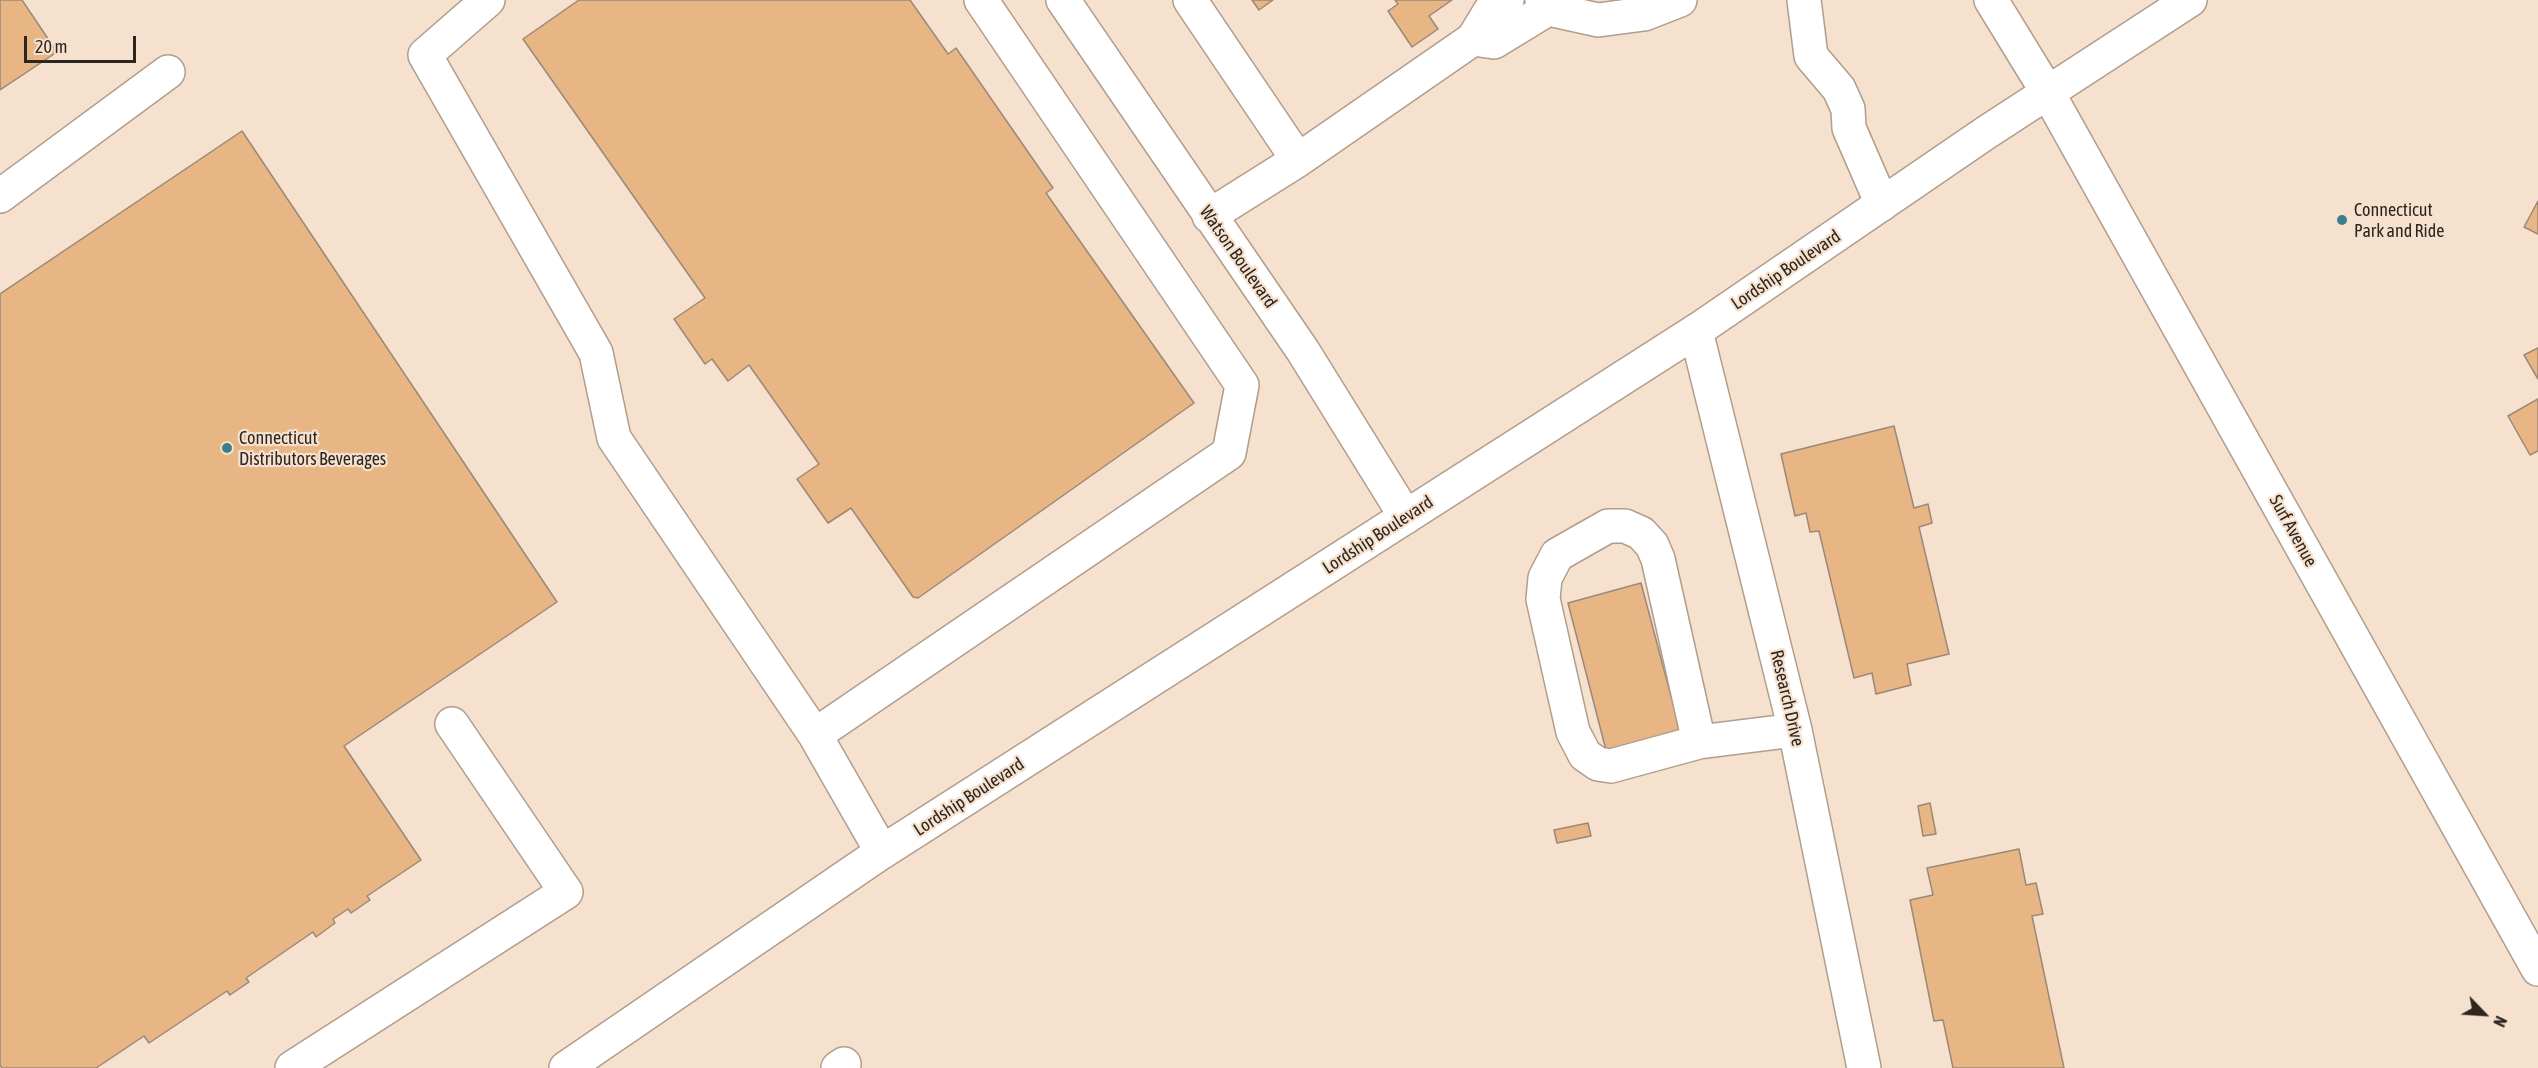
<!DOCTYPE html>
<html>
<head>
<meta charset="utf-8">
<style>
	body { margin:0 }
	#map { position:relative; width:2538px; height:1068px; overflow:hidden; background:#f6e1cf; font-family:"Asap Condensed",sans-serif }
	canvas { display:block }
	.north { position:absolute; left:2454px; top:984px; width:60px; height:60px; -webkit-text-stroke:4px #f6e1cf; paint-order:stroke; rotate:115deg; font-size:16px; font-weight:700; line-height:24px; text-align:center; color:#2d261f }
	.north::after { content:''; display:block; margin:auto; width:21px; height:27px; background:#2d261f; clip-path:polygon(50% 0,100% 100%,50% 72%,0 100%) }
	.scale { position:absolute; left:24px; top:36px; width:112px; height:27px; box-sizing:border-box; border:3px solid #2d261f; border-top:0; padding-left:8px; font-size:18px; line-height:21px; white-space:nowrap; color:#2d261f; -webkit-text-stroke:4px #f6e1cf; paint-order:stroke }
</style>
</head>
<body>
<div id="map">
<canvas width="2538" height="1068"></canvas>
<div class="north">N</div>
<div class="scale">20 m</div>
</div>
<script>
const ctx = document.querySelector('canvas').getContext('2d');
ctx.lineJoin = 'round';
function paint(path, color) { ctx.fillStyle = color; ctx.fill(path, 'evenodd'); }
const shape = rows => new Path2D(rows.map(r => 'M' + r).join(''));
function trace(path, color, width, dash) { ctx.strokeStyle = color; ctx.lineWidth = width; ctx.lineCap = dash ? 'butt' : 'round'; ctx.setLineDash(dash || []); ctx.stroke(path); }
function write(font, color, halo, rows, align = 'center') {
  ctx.font = font + ' "Asap Condensed",sans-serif'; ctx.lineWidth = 4.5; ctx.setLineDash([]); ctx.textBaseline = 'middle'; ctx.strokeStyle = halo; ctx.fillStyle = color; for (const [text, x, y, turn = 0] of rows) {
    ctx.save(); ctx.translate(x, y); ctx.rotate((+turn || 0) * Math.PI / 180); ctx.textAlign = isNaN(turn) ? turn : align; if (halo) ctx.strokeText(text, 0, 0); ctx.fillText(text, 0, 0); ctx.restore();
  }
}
const building = shape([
	[0,0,22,0,57,52,0,90,0,0],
	[579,0,910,0,948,54,956,48,1053,188,1046,193,1194,403,918,598,913,597,851,508,828,523,797,479,819,464,749,365,728,381,712,359,705,364,674,319,705,298,523,39,579,0],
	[1252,0,1273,0,1259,10,1252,0],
	[1395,0,1452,0,1429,16,1438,29,1412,47,1388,11,1398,4,1395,0],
	[242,131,557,602,344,746,421,860,367,896,370,900,351,913,348,909,333,919,335,923,316,937,313,932,246,978,249,982,230,995,227,991,149,1043,144,1036,96,1068,2,1068,0,1065,0,294,242,131],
	[2538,201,2538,234,2524,227,2538,201],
	[2538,348,2538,379,2524,355,2538,348],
	[2538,399,2538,451,2530,455,2508,416,2538,399],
	[1894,426,1914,508,1928,504,1932,523,1919,527,1949,654,1907,664,1911,685,1876,694,1872,673,1854,678,1819,531,1810,532,1806,513,1795,516,1781,454,1894,426],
	[1641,583,1681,734,1607,754,1568,603,1641,583],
	[1930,803,1936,834,1923,836,1918,806,1930,803],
	[1588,823,1591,836,1557,843,1554,830,1588,823],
	[2019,849,2026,885,2036,883,2043,914,2032,916,2064,1068,1953,1068,1943,1020,1934,1021,1910,900,1933,895,1927,868,2019,849]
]);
const minor = shape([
	[488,0,425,55,596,353,614,438,815,735,882,852],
	[1063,0,1303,351,1406,517],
	[1190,0,1298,160],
	[1804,0,1811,56,1839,89,1848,109,1849,128,1882,204],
	[1991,0,2048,93],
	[1548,9,1598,20,1644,14,1680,0],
	[1473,39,1494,42,1548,9,1542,0],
	[0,196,168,72],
	[1209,216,1298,160,1473,39,1490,11,1507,0],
	[1696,331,1795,730,1864,1068],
	[815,735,1229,453,1242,385,981,0],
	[1699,742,1658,559,1652,545,1641,533,1625,526,1608,526,1557,555,1545,578,1543,599,1573,732,1585,755,1598,764,1611,766,1699,742,1795,730],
	[292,1068,566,892,452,724],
	[838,1068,844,1064]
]);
const major = shape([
	[2048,93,2538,969],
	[566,1068,882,852,1696,331,1987,132,2190,0]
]);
const markers = [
	[2342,220,6,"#3b7f8d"],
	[227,448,6,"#3b7f8d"]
];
const poiNames = [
	["Connecticut",2354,210],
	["Park and Ride",2354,231],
	["Connecticut",239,438],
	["Distributors Beverages",239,459]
];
const streetNames = [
	["Watson Boulevard",1238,257,55],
	["Lordship Boulevard",1786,270,-34],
	["Surf Avenue",2293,531,61],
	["Lordship Boulevard",1378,535,-33],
	["Research Drive",1787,698,77],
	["Lordship Boulevard",969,797,-33]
];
paint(building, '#e8b584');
trace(building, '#9b8877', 1.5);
trace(minor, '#b19d8c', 36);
trace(major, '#b19d8c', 36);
trace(minor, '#fff', 33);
trace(major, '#fff', 33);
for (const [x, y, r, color] of markers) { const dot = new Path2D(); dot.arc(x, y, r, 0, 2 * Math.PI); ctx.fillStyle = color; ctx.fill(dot); trace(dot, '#f6e1cf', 2); }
write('18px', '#2d261f', '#f6e1cf', poiNames, 'left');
write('18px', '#2d261f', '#f6e1cf', streetNames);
</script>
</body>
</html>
